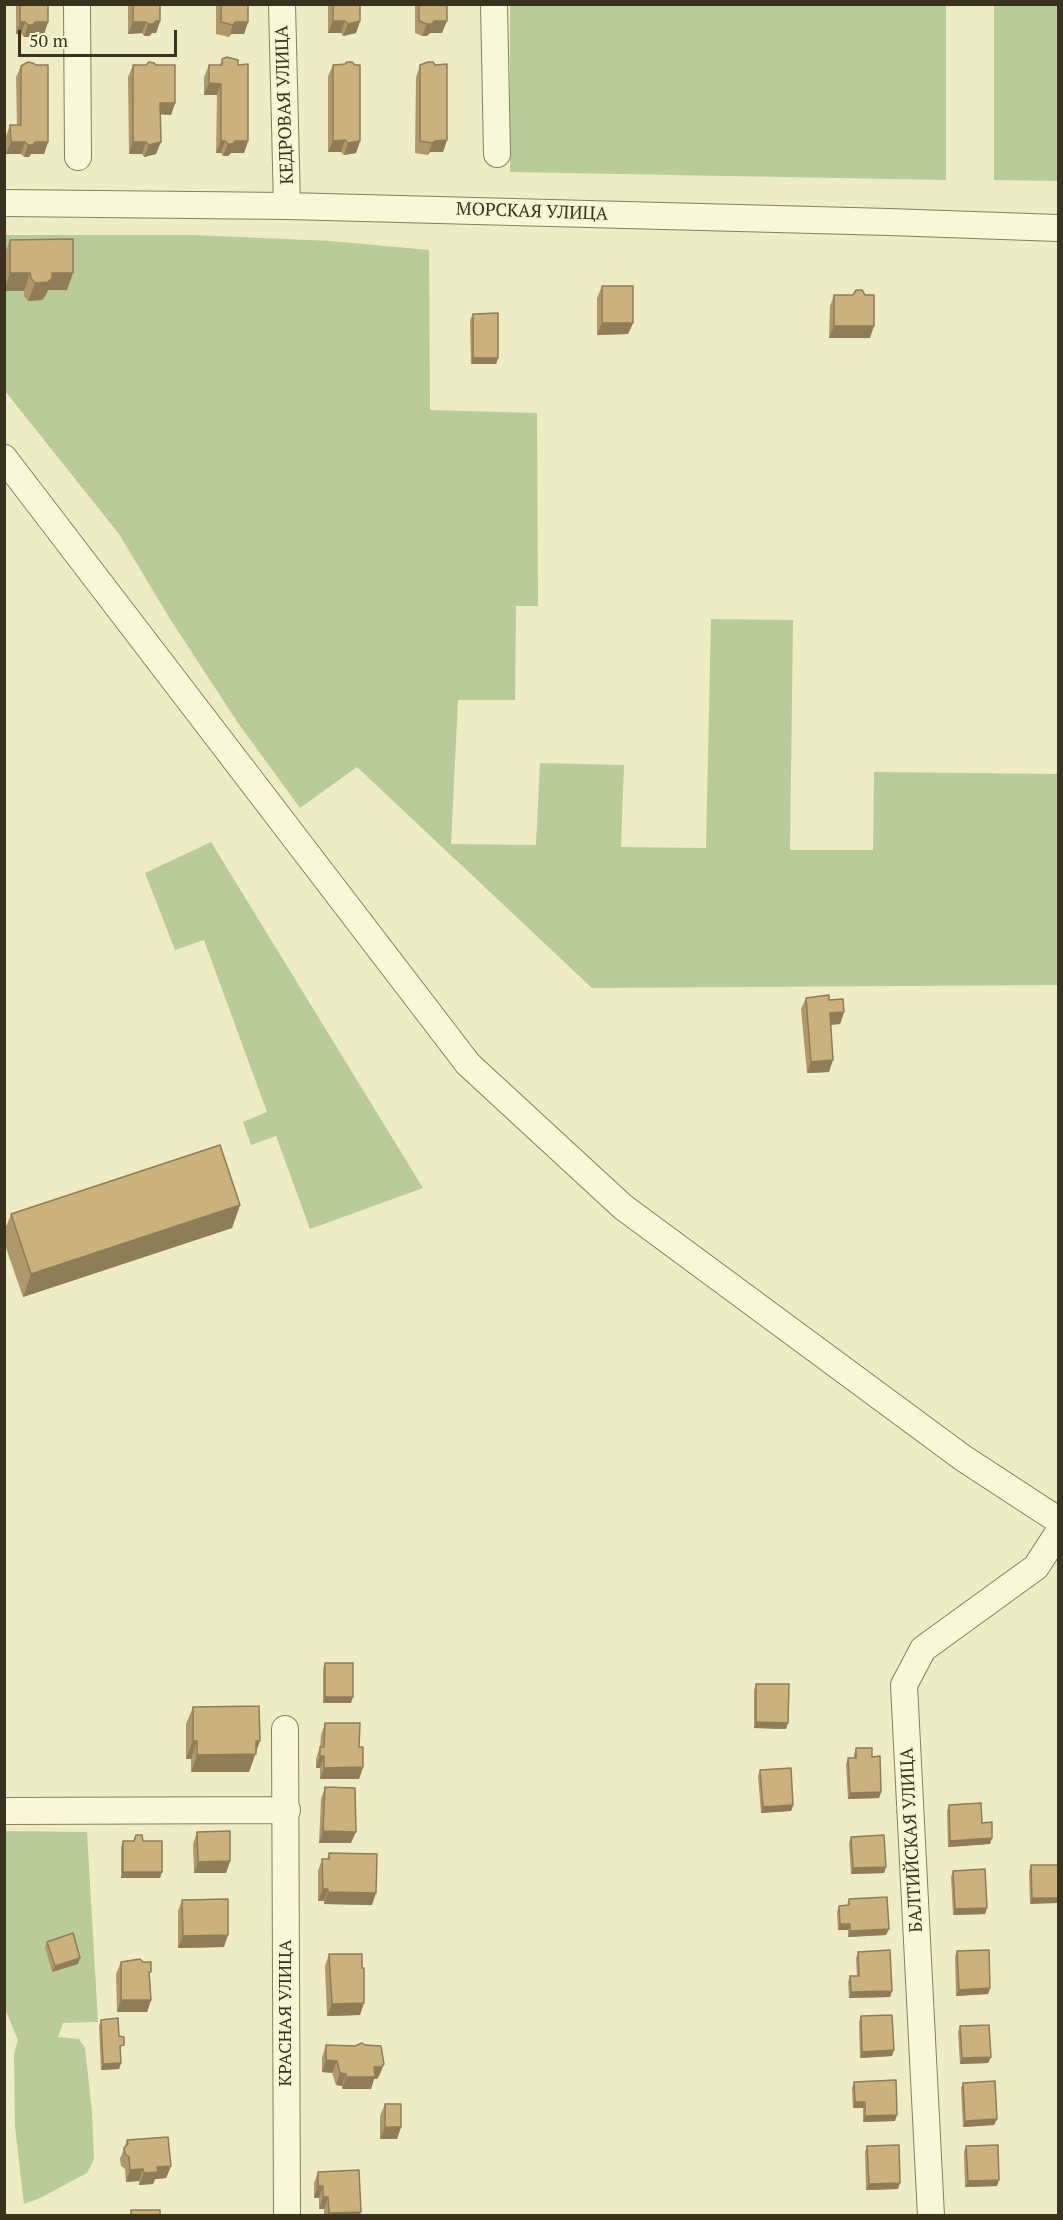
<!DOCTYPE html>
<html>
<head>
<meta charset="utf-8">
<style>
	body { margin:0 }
	#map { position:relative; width:1063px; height:2220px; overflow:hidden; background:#edecc5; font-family:"PT Serif",serif }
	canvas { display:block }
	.frame { position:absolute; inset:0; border:6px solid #38321f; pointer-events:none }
	.scale { position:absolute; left:18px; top:30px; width:159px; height:27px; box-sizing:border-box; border:3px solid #38321f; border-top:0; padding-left:8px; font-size:18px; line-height:21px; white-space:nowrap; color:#38321f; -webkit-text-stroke:4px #f5f4d4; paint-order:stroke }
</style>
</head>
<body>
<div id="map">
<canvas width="1063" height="2220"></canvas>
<div class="frame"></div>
<div class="scale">50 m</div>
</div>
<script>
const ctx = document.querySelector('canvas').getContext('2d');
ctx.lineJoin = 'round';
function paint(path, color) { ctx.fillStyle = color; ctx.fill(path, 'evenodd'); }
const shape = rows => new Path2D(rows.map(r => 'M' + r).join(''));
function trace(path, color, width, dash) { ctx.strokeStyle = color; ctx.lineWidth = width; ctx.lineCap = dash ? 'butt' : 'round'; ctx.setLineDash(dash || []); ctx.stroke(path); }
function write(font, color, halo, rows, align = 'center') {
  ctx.font = font + ' "PT Serif",serif'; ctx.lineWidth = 4.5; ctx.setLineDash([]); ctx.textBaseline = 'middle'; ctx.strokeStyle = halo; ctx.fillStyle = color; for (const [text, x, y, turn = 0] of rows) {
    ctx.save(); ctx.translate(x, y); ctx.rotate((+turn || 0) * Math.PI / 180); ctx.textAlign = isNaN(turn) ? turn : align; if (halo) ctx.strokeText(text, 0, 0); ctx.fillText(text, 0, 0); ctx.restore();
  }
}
const green = shape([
	[510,5,946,5,946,180,510,172],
	[994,5,1058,5,1058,181,994,180],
	[5,235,193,235,331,241,429,250,430,410,537,413,538,606,516,606,515,700,458,700,451,844,536,845,540,763,624,765,621,847,706,848,711,619,793,620,790,850,873,850,874,772,1058,774,1058,985,592,988,357,767,300,808,238,723,170,619,119,534,5,391],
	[211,842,423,1188,310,1229,276,1136,251,1145,243,1122,267,1112,204,940,175,950,145,873],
	[4,1831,87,1832,98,2022,63,2023,58,2037,79,2039,85,2048,92,2112,94,2159,87,2173,40,2198,24,2204,15,2127,14,2054,18,2040,5,2009]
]);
const street = shape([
	[77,4,78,157],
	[282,4,287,206],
	[494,4,497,154],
	[4,203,287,206,889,222,1058,228],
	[4,458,468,1064,623,1207,963,1458,1058,1520],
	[285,1729,287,2216],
	[4,1811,287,1810],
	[931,2216,904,1685,923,1649,1036,1567,1058,1533]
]);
const wall = shape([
	[16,4,48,4,48,22,44,34,31,34,28,37,24,37,21,34,16,34],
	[128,4,160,4,160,21,156,33,152,33,149,36,144,36,142,33,128,34],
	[216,4,248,4,248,22,244,34,231,34,229,37,216,34],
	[328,4,360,4,360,21,356,33,343,36,341,33,328,33],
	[415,4,447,4,442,33,430,33,427,36,422,36,415,33],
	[222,59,238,65,248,141,244,153,231,153,228,156,223,156,221,153,216,153,217,95,204,95,204,77,209,65,220,65],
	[133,65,175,103,171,115,160,114,156,154,144,157,142,154,129,154,128,77],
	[333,65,360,141,356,153,344,155,341,152,328,152,328,76],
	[420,65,447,140,443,152,430,152,428,155,415,153,416,77],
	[21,66,48,142,44,154,31,154,29,157,24,157,21,154,6,154,6,136,10,125,17,125,16,77],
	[10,240,67,290,48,290,46,295,42,300,28,301,24,296,24,291,4,291,4,255],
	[602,286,633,323,628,334,597,335,597,298],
	[834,295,870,338,829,338,830,306],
	[473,314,498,358,496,364,471,364,470,320],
	[806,998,829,1000,844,1012,840,1024,831,1025,829,1072,807,1073,801,1009],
	[240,1205,232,1228,23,1297,4,1242,4,1232,11,1214],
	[325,1663,351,1703,323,1703,323,1669],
	[756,1684,786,1729,754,1728,754,1690],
	[193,1707,256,1751,249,1772,191,1772,191,1759,186,1759,186,1724],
	[325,1723,359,1747,363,1767,359,1779,320,1779,320,1768,316,1768,316,1759,320,1747,321,1735],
	[856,1748,872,1757,881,1792,879,1798,848,1799,846,1764,848,1758,854,1758,854,1754],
	[760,1770,793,1805,791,1811,761,1813,758,1776],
	[325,1787,351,1843,319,1843,321,1799],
	[949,1805,982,1823,992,1838,990,1844,948,1847,947,1811],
	[197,1832,230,1861,226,1873,194,1873,193,1844],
	[851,1837,886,1867,884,1873,851,1874,849,1843],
	[123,1841,143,1841,162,1872,160,1878,121,1878,121,1847],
	[329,1853,372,1905,324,1904,324,1901,318,1901,318,1871,322,1859,327,1859],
	[1031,1865,1059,1865,1030,1904,1029,1871],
	[953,1871,987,1908,985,1914,953,1915,951,1877],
	[849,1899,886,1935,848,1937,848,1930,838,1930,837,1912,839,1906,847,1905],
	[182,1900,224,1947,178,1948,178,1911],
	[47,1942,78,1964,52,1972,45,1947],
	[957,1951,990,1988,988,1994,956,1996,955,1957],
	[858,1952,892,1991,890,1997,849,1998,848,1982,850,1976,857,1976,856,1958],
	[329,1954,360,2015,327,2016,325,1966],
	[121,1962,150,1975,151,2000,147,2012,117,2012,116,1974],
	[861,2016,892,2056,860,2058,859,2022],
	[101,2020,119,2036,121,2051,120,2052,121,2063,119,2069,101,2070,99,2026],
	[960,2026,991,2057,988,2063,960,2064,958,2032],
	[326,2045,384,2064,379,2076,377,2079,374,2079,371,2089,342,2089,342,2086,336,2085,332,2073,322,2072,322,2057],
	[854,2082,895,2121,863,2122,863,2108,853,2108,852,2088],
	[963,2083,997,2119,994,2125,963,2127,961,2088],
	[385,2104,401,2127,397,2139,380,2139,380,2116],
	[127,2140,171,2166,166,2178,155,2179,153,2184,139,2185,139,2181,126,2182,125,2169,121,2166,120,2159],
	[867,2146,898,2189,866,2190,865,2152],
	[966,2146,999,2180,997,2186,965,2187,964,2152],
	[318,2172,359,2216,324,2216,324,2209,319,2209,319,2198,314,2198,314,2183]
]);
const shadedWall = shape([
	[156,21,160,21,156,33,152,33,149,36,144,36,148,24],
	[333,21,345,21,341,33,328,33],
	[360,21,356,33,343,36,348,24],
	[434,21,447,21,442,33,430,33,427,36,422,36,427,24],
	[20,22,25,22,21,34,16,34],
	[35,22,48,22,44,34,31,34,28,37,24,37,28,25],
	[133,22,146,22,142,33,128,34],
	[235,22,248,22,244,34,231,34,229,37,233,25],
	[209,83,221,84,217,95,204,95],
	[160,103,175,103,171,115,156,114],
	[345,140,341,152,328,152,333,141],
	[447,140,443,152,430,152,428,155,432,143,435,141],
	[221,141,225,141,221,153,216,153],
	[235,141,248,141,244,153,231,153,228,156,223,156,228,144],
	[360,141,356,153,344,155,348,143],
	[11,142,25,142,21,154,6,154],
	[35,142,48,142,44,154,31,154,29,157,24,157,28,145],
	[133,142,146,142,142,154,129,154],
	[161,142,156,154,144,157,149,145],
	[10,273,30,273,24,291,4,291],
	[52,273,73,273,67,290,48,290,46,295,42,300,28,301,35,283],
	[602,323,633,323,628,334,597,335],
	[834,326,874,326,870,338,829,338],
	[473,358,498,358,496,364,471,364],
	[844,1012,840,1024,826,1025,830,1013],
	[833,1060,829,1072,807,1073,811,1062],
	[240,1205,232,1228,23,1297,31,1274],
	[325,1697,353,1697,351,1703,323,1703],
	[756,1722,788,1723,786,1729,754,1728],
	[193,1741,197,1741,191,1759,186,1759],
	[256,1741,260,1741,249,1772,191,1772,197,1755],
	[320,1756,324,1756,320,1768,316,1768],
	[363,1767,359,1779,320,1779,324,1768],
	[881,1792,879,1798,848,1799,850,1793],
	[793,1805,791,1811,761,1813,763,1807],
	[323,1831,356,1832,351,1843,319,1843],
	[992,1838,990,1844,948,1847,950,1841],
	[230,1861,226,1873,194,1873,198,1862],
	[886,1867,884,1873,851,1874,853,1868],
	[123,1872,162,1872,160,1878,121,1878],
	[323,1889,328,1889,324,1901,318,1901],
	[328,1892,376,1893,372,1905,324,1904],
	[1032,1898,1059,1898,1059,1903,1030,1904],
	[987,1908,985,1914,953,1915,955,1909],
	[840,1924,850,1924,848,1930,838,1930],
	[889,1929,886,1935,848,1937,850,1931],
	[228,1935,224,1947,178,1948,183,1936],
	[80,1958,78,1964,52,1972,55,1966],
	[990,1988,988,1994,956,1996,959,1990],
	[892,1991,890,1997,849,1998,851,1992],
	[121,2000,151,2000,147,2012,117,2012],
	[364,2003,360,2015,327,2016,332,2004],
	[894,2050,892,2056,860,2058,862,2052],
	[991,2057,988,2063,960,2064,962,2058],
	[326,2060,337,2061,332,2073,322,2072],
	[121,2063,119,2069,101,2070,103,2064],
	[384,2064,379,2076,377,2079,374,2079,371,2089,342,2089,346,2077],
	[340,2073,346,2074,342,2086,336,2085],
	[855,2102,865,2102,863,2108,853,2108],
	[897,2115,895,2121,863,2122,865,2116],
	[997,2119,994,2125,963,2127,965,2121],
	[385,2127,401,2127,397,2139,380,2139],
	[171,2166,166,2178,155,2179,153,2184,139,2185,144,2173,157,2167],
	[143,2169,139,2181,126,2182,130,2170],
	[999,2180,997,2186,965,2187,968,2181],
	[900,2183,898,2189,866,2190,869,2184],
	[318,2186,323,2186,319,2198,314,2198],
	[323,2197,328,2197,324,2209,319,2209],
	[361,2212,359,2216,328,2216,329,2213]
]);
const building = shape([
	[20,4,48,4,48,22,35,22,33,25,28,25,25,22,20,22,20,4],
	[133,4,160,4,160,21,156,21,153,24,148,24,146,22,133,22,133,4],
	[221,4,248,4,248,22,235,22,233,25,221,22,221,4],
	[333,4,360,4,360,21,348,24,345,21,333,21,333,4],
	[419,4,447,4,447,21,434,21,432,24,427,24,419,21,419,4],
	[227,57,238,60,238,65,248,64,248,141,235,141,233,144,228,144,225,141,221,141,221,84,209,83,209,65,222,65,222,59,227,57],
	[28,62,33,63,36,65,48,65,48,142,35,142,33,145,28,145,25,142,11,142,10,125,21,125,21,66,28,62],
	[149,62,154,63,156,65,175,65,175,103,160,103,161,142,149,145,146,142,133,142,133,65,146,65,149,62],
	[347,62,352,62,355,65,360,65,360,141,348,143,345,140,333,141,333,65,345,64,347,62],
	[428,62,433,62,435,65,447,64,447,140,435,141,432,143,420,141,420,65,428,62],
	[73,239,73,273,52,273,52,278,48,282,35,283,31,278,30,273,10,273,10,240,73,239],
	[602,286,633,286,633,323,602,323,602,286],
	[856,290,862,290,865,295,874,295,874,326,834,326,834,295,853,295,856,290],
	[498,313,498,358,473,358,473,314,498,313],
	[829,995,829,1000,843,999,844,1012,830,1013,833,1060,811,1062,806,998,829,995],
	[220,1145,240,1205,31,1274,11,1214,220,1145],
	[325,1663,353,1663,353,1697,325,1697,325,1663],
	[756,1684,789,1684,788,1723,756,1722,756,1684],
	[259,1706,260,1741,256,1741,256,1754,197,1755,197,1741,193,1741,193,1707,259,1706],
	[325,1723,360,1723,359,1747,363,1747,363,1767,324,1768,324,1756,320,1756,320,1747,324,1747,325,1723],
	[856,1748,872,1748,872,1757,880,1756,881,1792,850,1793,848,1758,856,1758,856,1748],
	[791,1768,793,1805,763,1807,760,1770,791,1768],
	[325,1787,355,1788,356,1832,323,1831,325,1787],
	[981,1803,982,1823,992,1822,992,1838,950,1841,949,1805,981,1803],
	[230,1831,230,1861,198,1862,197,1832,230,1831],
	[136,1835,142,1835,143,1841,162,1841,162,1872,123,1872,123,1841,134,1841,136,1835],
	[884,1835,886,1867,853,1868,851,1837,884,1835],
	[329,1853,377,1854,376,1893,328,1892,328,1889,323,1889,322,1859,329,1859,329,1853],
	[1031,1865,1059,1865,1059,1898,1032,1898,1031,1865],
	[985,1869,987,1908,955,1909,953,1871,985,1869],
	[887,1897,889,1929,850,1931,850,1924,840,1924,839,1906,849,1905,849,1899,887,1897],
	[228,1899,228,1935,183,1936,182,1900,228,1899],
	[73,1933,80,1958,55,1966,47,1942,73,1933],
	[890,1950,892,1991,851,1992,850,1976,859,1976,858,1952,890,1950],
	[989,1950,990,1988,959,1990,957,1951,989,1950],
	[329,1954,362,1954,362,1968,364,1968,364,2003,332,2004,329,1954],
	[140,1959,143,1962,151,1962,151,1972,149,1972,151,2000,121,2000,121,1962,140,1959],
	[892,2015,894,2050,862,2052,861,2016,892,2015],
	[118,2018,119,2036,124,2037,124,2045,120,2046,121,2063,103,2064,101,2020,118,2018],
	[989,2025,991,2057,962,2058,960,2026,989,2025],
	[362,2043,365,2045,381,2046,384,2064,381,2067,374,2067,375,2077,346,2077,346,2074,340,2073,337,2061,326,2060,326,2045,355,2046,362,2043],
	[896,2080,897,2115,865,2116,865,2102,855,2102,854,2082,896,2080],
	[995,2081,997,2119,965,2121,963,2083,995,2081],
	[385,2104,401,2104,401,2127,385,2127,385,2104],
	[168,2137,171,2166,157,2167,158,2172,144,2173,143,2169,130,2170,129,2157,125,2154,124,2148,128,2144,127,2140,168,2137],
	[899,2145,900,2183,869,2184,867,2146,899,2145],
	[998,2145,999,2180,968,2181,966,2146,998,2145],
	[359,2170,361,2212,329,2213,328,2197,323,2197,323,2186,318,2186,318,2172,359,2170],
	[131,2210,160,2210,160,2216,131,2216,131,2210]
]);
const streetNames = [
	["КЕДРОВАЯ УЛИЦА",285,105,-92],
	["МОРСКАЯ УЛИЦА",532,212,2],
	["БАЛТИЙСКАЯ УЛИЦА",912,1840,-93],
	["КРАСНАЯ УЛИЦА",286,2013,-90]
];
paint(green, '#b8cb99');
trace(street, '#887f5b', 28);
trace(street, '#f8f7d8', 26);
paint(wall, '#af996b');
paint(shadedWall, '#8e7d57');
paint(building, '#cbb27c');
trace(building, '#8e7d57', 1.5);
write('18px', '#38321f', '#f5f4d4', streetNames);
</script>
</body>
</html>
